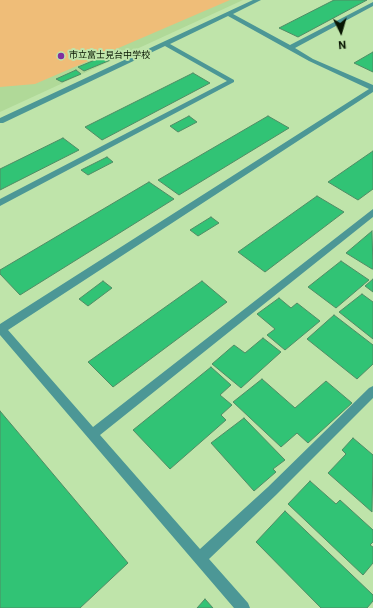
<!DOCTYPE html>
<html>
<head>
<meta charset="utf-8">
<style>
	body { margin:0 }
	#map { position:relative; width:373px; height:608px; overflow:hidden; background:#bfe4aa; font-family:Roboto,sans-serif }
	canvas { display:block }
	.north { position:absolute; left:321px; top:12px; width:40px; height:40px; -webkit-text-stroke:3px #bfe4aa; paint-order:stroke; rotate:175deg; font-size:11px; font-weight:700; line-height:16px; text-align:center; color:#081502 }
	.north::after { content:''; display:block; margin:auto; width:14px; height:18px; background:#081502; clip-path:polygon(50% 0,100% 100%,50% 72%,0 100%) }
</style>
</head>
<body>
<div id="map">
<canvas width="373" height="608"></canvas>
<div class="north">N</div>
</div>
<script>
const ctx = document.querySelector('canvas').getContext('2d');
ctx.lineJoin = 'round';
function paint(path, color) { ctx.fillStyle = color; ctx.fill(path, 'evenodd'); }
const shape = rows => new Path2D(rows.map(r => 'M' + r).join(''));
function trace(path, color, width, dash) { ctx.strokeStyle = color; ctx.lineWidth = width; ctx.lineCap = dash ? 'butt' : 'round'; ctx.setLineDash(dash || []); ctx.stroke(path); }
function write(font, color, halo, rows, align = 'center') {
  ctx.font = font + ' Roboto,"Noto Sans JP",sans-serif'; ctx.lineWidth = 4; ctx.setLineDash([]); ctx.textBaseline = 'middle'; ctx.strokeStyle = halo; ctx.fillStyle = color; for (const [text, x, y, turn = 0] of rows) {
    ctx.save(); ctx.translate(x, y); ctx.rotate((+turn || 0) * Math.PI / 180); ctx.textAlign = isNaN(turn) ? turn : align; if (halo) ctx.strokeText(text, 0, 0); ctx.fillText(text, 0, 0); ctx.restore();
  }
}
const built = shape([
	[0,0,243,0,0,112]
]);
const green = shape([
	[0,0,230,0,35,84,0,87]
]);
const building = shape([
	[334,0,367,0,298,37,279,28,334,0],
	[119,50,125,54,84,71,78,67,119,50],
	[373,52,373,72,354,63,373,52],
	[76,70,81,74,62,82,56,79,76,70],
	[193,73,210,83,102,140,85,127,193,73],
	[189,116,197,122,178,132,170,126,189,116],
	[268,116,289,128,179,195,158,180,268,116],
	[63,138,79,150,0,190,0,169,63,138],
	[373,151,373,189,358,200,328,182,373,151],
	[107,157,113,162,88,175,81,170,107,157],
	[149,182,174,199,20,295,0,274,0,270,149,182],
	[317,196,344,212,265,272,238,252,317,196],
	[211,217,219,223,198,236,190,230,211,217],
	[372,231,373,269,372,269,346,253,372,231],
	[341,261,369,280,336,308,308,287,341,261],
	[373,279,373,292,365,286,373,279],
	[103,281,112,288,88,306,79,299,103,281],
	[202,281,227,302,113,387,88,362,202,281],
	[362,294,373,302,373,339,339,312,362,294],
	[279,298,291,308,297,303,320,321,285,350,267,335,275,329,257,314,279,298],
	[334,315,373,345,373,364,357,379,307,339,334,315],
	[263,338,281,352,241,388,212,364,234,345,245,353,263,338],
	[211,367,231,385,220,395,232,405,221,415,226,420,170,469,133,430,211,367],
	[262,379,295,408,326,381,352,403,308,443,297,433,281,447,233,402,262,379],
	[0,411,128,563,80,608,0,608,0,411],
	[244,418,285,460,273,469,276,472,254,491,211,443,244,418],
	[353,438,373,455,372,512,328,473,346,454,342,450,353,438],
	[310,481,336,504,340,500,373,530,373,542,370,545,373,547,373,563,363,575,288,504,310,481],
	[285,511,373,595,373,601,367,608,321,608,256,542,285,511],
	[205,599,213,608,197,608,205,599]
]);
const minor = shape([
	[253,0,261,0,233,14,290,45,373,2,373,6,295,48,313,59,373,85,373,92,8,330,93,427,373,209,373,217,100,435,200,549,268,487,369,388,373,386,373,398,276,495,209,559,248,603,250,608,234,608,0,335,0,324,369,89,309,61,228,16,170,44,234,80,234,82,0,206,0,199,227,81,165,46,3,123,0,123,0,118,253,0]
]);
const markers = [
	[61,56,4,"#7f30a0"]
];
const farPoinames = [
	["市立富士見台中学校",69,56]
];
paint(built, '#b0d998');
paint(green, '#efbd78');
paint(building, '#31c375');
trace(building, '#508c65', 1);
paint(minor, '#4c9796');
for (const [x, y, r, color] of markers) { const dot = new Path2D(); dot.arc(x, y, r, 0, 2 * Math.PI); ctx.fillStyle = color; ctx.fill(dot); trace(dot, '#bfe4aa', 1.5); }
write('9px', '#081502', '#bfe4aa', farPoinames, 'left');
</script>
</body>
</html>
